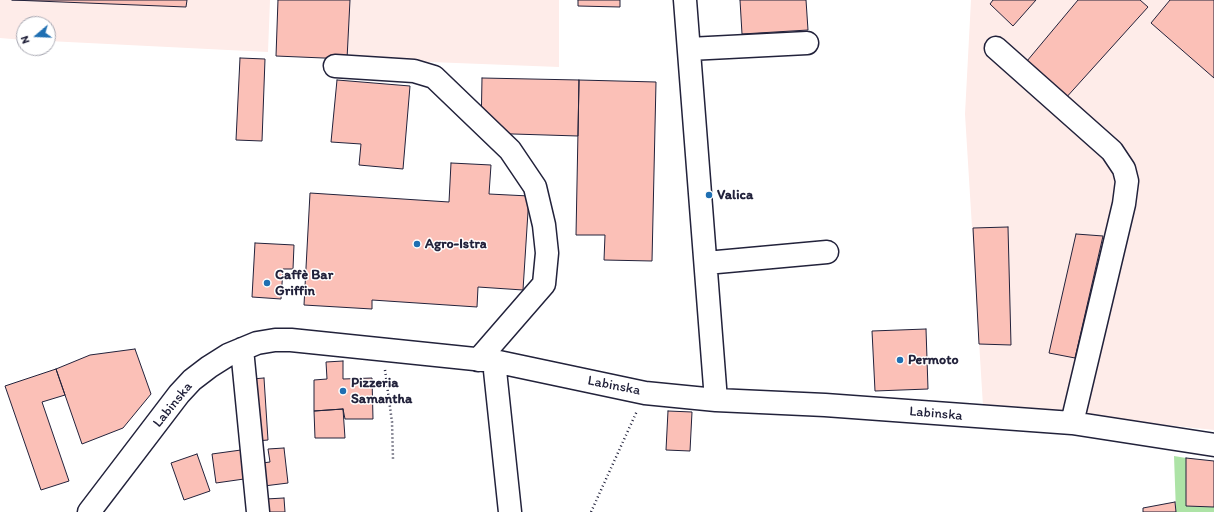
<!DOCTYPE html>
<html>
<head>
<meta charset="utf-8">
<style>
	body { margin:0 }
	#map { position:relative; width:1214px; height:512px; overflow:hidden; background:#fff; font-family:Itim,sans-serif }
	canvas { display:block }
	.north { position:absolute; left:16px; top:16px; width:40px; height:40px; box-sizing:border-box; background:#fff; border:1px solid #a7a7b1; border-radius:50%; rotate:251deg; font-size:11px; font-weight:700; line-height:16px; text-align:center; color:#22223b }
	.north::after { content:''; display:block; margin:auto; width:14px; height:18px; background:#1f6fb2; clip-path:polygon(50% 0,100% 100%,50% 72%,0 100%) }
</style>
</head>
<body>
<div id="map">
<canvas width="1214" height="512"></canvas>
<div class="north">N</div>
</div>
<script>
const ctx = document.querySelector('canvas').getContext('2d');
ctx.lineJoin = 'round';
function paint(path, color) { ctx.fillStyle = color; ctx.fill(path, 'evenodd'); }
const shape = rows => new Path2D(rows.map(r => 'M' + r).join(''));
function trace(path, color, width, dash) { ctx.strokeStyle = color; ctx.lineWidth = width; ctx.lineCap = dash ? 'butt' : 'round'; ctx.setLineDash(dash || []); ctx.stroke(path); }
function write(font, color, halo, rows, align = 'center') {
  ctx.font = font + ' Itim,sans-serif'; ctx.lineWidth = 3; ctx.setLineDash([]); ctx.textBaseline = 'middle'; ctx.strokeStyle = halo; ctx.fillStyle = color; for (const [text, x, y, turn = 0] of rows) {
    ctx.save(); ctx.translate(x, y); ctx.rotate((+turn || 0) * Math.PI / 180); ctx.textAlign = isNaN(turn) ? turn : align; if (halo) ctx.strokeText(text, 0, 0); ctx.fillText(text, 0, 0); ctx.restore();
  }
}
const built = shape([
	[0,0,270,0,268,52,48,41,48,24,24,24,24,40,0,38],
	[278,0,559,0,559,67,276,56],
	[971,0,1214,0,1214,430,983,406,965,114]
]);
const green = shape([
	[1174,456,1186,458,1186,506,1214,507,1214,512,1176,512]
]);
const building = shape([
	[12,0,187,0,186,7,12,0],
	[278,0,350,0,347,59,276,56,278,0],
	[578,0,620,0,620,7,578,6,578,0],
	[740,0,806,0,808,30,742,34,740,0],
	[993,0,1036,0,1013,26,990,4,993,0],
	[1078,0,1140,0,1148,7,1064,100,1027,61,1078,0],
	[1170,0,1214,0,1214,78,1151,23,1170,0],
	[240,58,265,59,262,141,236,140,240,58],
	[482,78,579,80,578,136,481,133,482,78],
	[337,80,410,86,403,169,359,165,361,144,331,142,337,80],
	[579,80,656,82,652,261,604,260,605,235,576,235,579,80],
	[451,163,491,165,489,194,529,196,523,290,478,287,477,307,372,300,372,309,304,305,310,193,449,202,451,163],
	[1008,227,1011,345,979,344,973,228,1008,227],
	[1076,234,1103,236,1075,358,1049,353,1076,234],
	[255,243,294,245,293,269,283,269,281,299,252,297,255,243],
	[926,329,928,389,875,391,872,331,926,329],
	[135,349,151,394,123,428,82,444,56,369,90,355,135,349],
	[343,361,343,379,372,378,373,419,345,419,343,409,314,411,314,380,327,379,326,362,343,361],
	[56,369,65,395,42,402,69,481,41,490,5,386,56,369],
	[264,378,268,440,256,441,252,379,264,378],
	[343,409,345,438,315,438,314,411,343,409],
	[668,411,692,412,690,451,666,450,668,411],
	[284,448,288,483,264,486,262,463,270,462,268,449,284,448],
	[241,450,244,479,216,483,212,454,241,450],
	[197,454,210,491,184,500,171,463,197,454],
	[1186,458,1214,461,1214,507,1186,506,1186,458],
	[284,498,285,512,266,512,266,499,284,498],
	[1175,502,1176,512,1143,512,1143,508,1175,502]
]);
const path = shape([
	[385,370,392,422,393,459],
	[591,512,637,411]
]);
const minor = shape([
	[685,0,716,400],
	[996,48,1112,151,1124,169,1127,181,1124,204,1072,423],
	[689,49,807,43],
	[335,66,414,71,434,77,510,150,535,187,544,225,547,253,544,284,478,360],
	[706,263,827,252],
	[242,349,258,512],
	[494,361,510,512],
	[89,512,179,394,192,380,209,367,228,355,257,343,275,340,291,340,494,361,645,393,716,400,825,405,1072,423,1214,445]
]);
const markers = [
	[709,195,4,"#1f6fb2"],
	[417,244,4,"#1f6fb2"],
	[267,283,4,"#1f6fb2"],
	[900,360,4,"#1f6fb2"],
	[343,391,4,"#1f6fb2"]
];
const poiNames = [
	["Valica",717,195],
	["Agro-Istra",425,244],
	["Caffè Bar",275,275],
	["Griffin",275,291],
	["Permoto",908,360],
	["Pizzeria",351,383],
	["Samantha",351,399]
];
const streetNames = [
	["Labinska",614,386,11],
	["Labinska",173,405,-51],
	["Labinska",936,414,5]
];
paint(built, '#feece9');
paint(green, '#ade3a6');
paint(building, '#fbc0b7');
trace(building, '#22223b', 1);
trace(minor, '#22223b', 25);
trace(path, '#22223b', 2.5, [1, 3]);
trace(minor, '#fff', 22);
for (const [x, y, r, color] of markers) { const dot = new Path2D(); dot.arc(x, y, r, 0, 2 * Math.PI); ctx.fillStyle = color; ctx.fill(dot); trace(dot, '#fff', 1.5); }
write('bold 14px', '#22223b', '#fff', poiNames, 'left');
write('14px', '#22223b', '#fff', streetNames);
</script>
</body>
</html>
